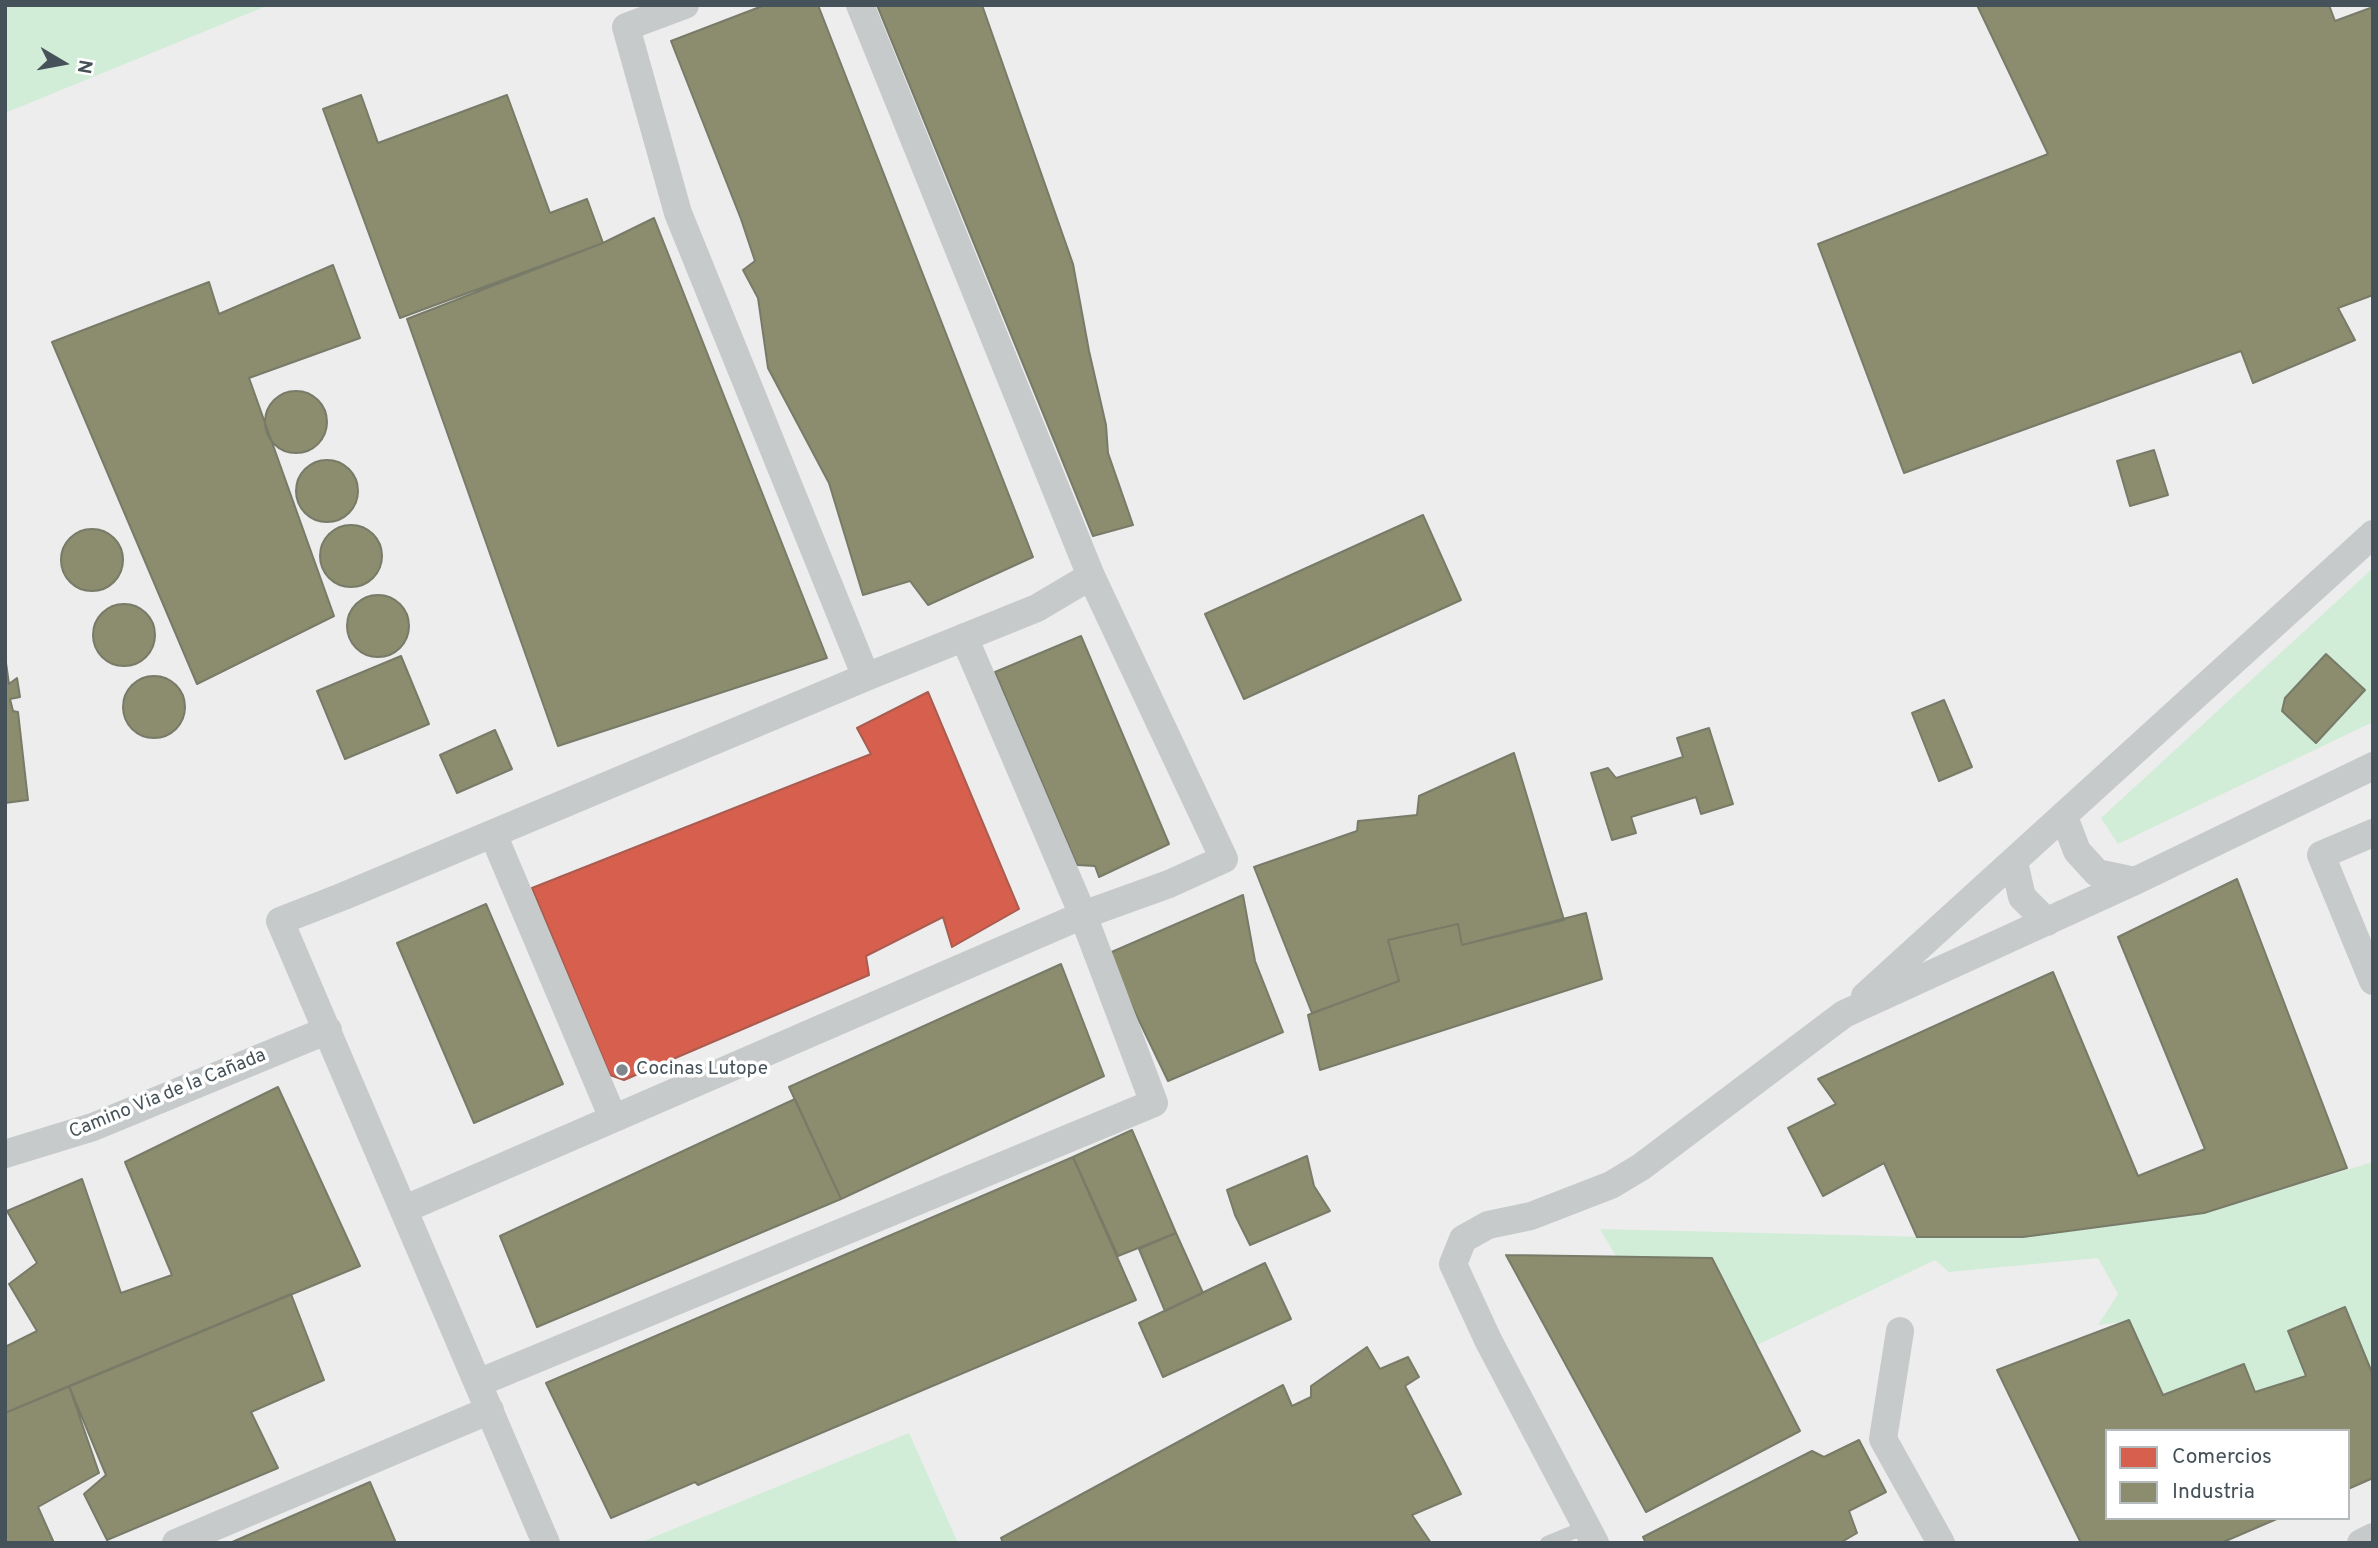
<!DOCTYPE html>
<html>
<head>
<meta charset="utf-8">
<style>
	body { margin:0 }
	#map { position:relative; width:2378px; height:1548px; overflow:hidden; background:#eeeded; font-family:Overpass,sans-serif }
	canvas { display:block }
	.frame { position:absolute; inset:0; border:7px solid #455259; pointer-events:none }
	.legend { position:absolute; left:2105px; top:1429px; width:245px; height:91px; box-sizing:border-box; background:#fff; border:2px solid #b5babd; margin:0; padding:9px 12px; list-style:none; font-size:21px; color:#455259 }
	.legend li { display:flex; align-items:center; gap:14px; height:35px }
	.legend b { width:35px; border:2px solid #b5babd }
	.north { position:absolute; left:28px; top:28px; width:70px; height:70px; -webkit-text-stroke:5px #fff; paint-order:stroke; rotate:100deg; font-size:19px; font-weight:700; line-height:28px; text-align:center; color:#455259 }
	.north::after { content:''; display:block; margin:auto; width:24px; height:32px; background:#455259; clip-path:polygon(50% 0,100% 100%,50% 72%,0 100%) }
</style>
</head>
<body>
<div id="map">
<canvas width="2378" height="1548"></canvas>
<div class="frame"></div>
<ul class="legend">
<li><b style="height:19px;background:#d6604d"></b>Comercios</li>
<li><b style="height:19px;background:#8c8c6e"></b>Industria</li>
</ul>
<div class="north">N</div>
</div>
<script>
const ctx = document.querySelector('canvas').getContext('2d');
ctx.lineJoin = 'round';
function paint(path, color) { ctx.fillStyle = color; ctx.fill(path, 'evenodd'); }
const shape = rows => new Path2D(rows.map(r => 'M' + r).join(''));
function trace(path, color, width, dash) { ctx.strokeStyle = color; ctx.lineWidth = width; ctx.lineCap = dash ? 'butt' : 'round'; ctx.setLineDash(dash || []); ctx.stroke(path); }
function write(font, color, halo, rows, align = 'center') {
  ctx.font = font + ' Overpass,sans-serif'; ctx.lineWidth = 7; ctx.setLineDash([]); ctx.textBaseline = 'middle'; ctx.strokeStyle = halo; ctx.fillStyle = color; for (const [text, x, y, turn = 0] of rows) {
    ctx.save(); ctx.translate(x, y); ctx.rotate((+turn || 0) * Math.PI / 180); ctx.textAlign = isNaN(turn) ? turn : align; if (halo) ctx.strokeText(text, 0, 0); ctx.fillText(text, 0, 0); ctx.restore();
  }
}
const green = shape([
	[5,5,269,5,5,113],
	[2373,568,2373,722,2118,844,2101,818],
	[2373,1162,2373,1375,2306,1376,2255,1392,2244,1364,2163,1395,2129,1321,2098,1325,2118,1294,2098,1258,1949,1272,1935,1260,1757,1345,1712,1258,1616,1256,1600,1229,1927,1237,2023,1237,2204,1213],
	[909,1433,958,1543,639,1543]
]);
const shops = shape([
	[928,692,1019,909,952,947,943,917,866,956,869,975,624,1080,610,1075,532,888,871,754,857,728,928,692]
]);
const industry = shape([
	[765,5,818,5,1033,557,928,605,910,581,863,595,829,483,768,368,758,298,743,270,755,261,741,219,671,41,765,5],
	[877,5,982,5,1073,264,1089,351,1106,425,1108,453,1133,525,1093,536,877,5],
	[1977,5,2329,5,2335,21,2373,7,2373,295,2338,308,2355,340,2253,383,2241,351,1904,473,1818,244,2048,154,1977,5],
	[361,95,378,143,507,95,550,213,587,199,603,243,400,318,323,109,361,95],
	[654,218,827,658,558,746,407,319,603,243,654,218],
	[333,265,360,338,249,378,334,616,197,684,52,342,209,282,219,314,333,265],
	'265 422a31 31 0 1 1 62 0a31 31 0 1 1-62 0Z',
	[2154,450,2168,495,2130,506,2117,461,2154,450],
	'296 491a31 31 0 1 1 62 0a31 31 0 1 1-62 0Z',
	[1423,515,1461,600,1244,699,1205,614,1423,515],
	'320 556a31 31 0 1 1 62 0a31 31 0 1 1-62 0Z',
	'61 560a31 31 0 1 1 62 0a31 31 0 1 1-62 0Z',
	'347 626a31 31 0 1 1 62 0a31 31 0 1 1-62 0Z',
	'93 635a31 31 0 1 1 62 0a31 31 0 1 1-62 0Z',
	[1081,636,1169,844,1099,877,1095,866,1077,865,995,672,1081,636],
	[2326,654,2365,690,2316,743,2282,711,2285,698,2326,654],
	[5,656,9,684,17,678,20,697,10,699,13,711,18,712,28,800,5,803,5,656],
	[401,656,429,724,345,759,317,691,401,656],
	'123 707a31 31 0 1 1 62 0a31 31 0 1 1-62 0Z',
	[1944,700,1972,767,1939,781,1912,713,1944,700],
	[1709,728,1733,804,1701,814,1696,797,1631,817,1636,833,1612,840,1591,773,1608,768,1616,778,1683,757,1677,738,1709,728],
	[495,730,512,769,457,793,440,755,495,730],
	[1514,753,1564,920,1462,945,1458,924,1388,940,1399,981,1312,1013,1254,867,1357,831,1358,821,1417,815,1419,796,1514,753],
	[2237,879,2347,1168,2204,1213,2023,1237,1917,1237,1884,1163,1823,1196,1788,1128,1836,1104,1818,1079,2053,972,2138,1176,2205,1149,2118,937,2237,879],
	[1243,895,1255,961,1283,1032,1168,1081,1107,954,1243,895],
	[486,904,563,1084,474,1123,397,943,486,904],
	[1586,913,1602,979,1320,1070,1308,1015,1399,981,1388,940,1458,924,1462,945,1586,913],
	[1061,964,1104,1076,841,1199,789,1087,1061,964],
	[278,1087,360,1266,5,1413,5,1347,37,1331,9,1284,37,1263,7,1211,82,1179,121,1293,172,1275,125,1162,278,1087],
	[795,1099,841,1199,537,1327,500,1236,795,1099],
	[1132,1130,1176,1233,1118,1256,1073,1157,1132,1130],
	[1307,1156,1314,1186,1330,1211,1250,1245,1235,1215,1227,1190,1307,1156],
	[1073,1157,1136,1300,698,1485,695,1482,611,1518,546,1383,1073,1157],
	[1176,1233,1203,1293,1165,1311,1139,1249,1176,1233],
	[1506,1255,1712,1258,1800,1431,1646,1512,1506,1255],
	[1265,1263,1291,1319,1163,1377,1139,1323,1265,1263],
	[291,1294,324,1380,251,1412,278,1468,107,1540,84,1494,106,1475,69,1386,291,1294],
	[2345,1307,2373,1375,2373,1478,2348,1489,2348,1431,2107,1431,2107,1518,2279,1518,2221,1543,2081,1543,1997,1370,2129,1320,2163,1395,2244,1364,2255,1392,2306,1376,2288,1331,2345,1307],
	[1367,1347,1380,1369,1408,1357,1419,1377,1405,1386,1461,1494,1412,1515,1431,1543,1003,1543,1001,1538,1283,1385,1292,1406,1311,1397,1311,1386,1367,1347],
	[69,1386,99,1473,38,1507,54,1543,5,1543,5,1413,69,1386],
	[1859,1440,1886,1492,1849,1511,1857,1533,1840,1543,1646,1543,1643,1537,1812,1451,1824,1457,1859,1440],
	[370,1482,396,1543,230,1543,370,1482]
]);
const service = shape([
	[1547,1543,1586,1527]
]);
const minor = shape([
	[866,677,1037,608,1091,576],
	[2064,817,2077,851,2097,873,2135,881],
	[2373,833,2321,855,2373,981],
	[493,834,613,1118],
	[2014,862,2022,897,2047,922],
	[1865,996,2373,534],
	[5,1154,93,1127,328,1030],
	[405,1209,1083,915,1169,884,1224,859,1091,576,860,5],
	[1900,1331,1883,1439,1941,1543],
	[478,1383,1154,1103,1083,915,964,637],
	[176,1543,490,1410],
	[546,1543,280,921,344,896,866,677,678,213,626,27,685,5],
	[1595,1543,1488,1340,1453,1264,1463,1239,1488,1225,1531,1216,1611,1185,1641,1167,1844,1014,2135,881,2373,766],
	[2361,1543,2373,1537]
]);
const markers = [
	[622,1070,7,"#80888d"]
];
const poiNames = [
	["Cocinas Lutope",636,1070]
];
const streetNames = [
	["Camino Via de la Cañada",168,1095,-22]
];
paint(green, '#d1edd7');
paint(shops, '#d6604d');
trace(shops, '#aa5c51', 2);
paint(industry, '#8c8c6e');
trace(industry, '#777b68', 2);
trace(service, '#c7cacb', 14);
trace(minor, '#c7cacb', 28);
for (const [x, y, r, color] of markers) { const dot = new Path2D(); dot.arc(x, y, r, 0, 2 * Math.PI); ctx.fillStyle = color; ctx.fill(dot); trace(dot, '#fff', 2.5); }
write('19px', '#455259', '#fff', poiNames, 'left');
write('19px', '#455259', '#fff', streetNames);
</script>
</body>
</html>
